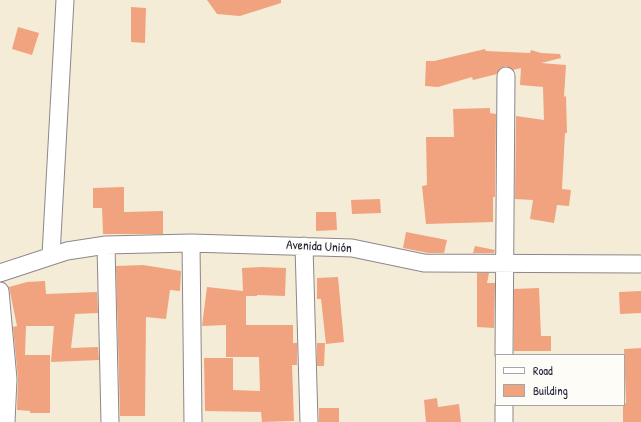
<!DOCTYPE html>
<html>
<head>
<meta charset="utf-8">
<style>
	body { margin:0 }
	#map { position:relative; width:641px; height:422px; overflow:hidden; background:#f5ecd7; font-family:"Patrick Hand",sans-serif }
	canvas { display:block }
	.legend { position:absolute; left:495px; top:354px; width:130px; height:52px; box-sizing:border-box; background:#fdfcf7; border:1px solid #a5a5ac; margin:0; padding:5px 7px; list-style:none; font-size:12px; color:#22223b }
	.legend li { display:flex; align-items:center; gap:8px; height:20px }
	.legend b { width:20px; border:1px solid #a5a5ac }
</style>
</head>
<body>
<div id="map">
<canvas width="641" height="422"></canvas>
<ul class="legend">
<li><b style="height:5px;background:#fff"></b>Road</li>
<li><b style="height:11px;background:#f0a37e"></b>Building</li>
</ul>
</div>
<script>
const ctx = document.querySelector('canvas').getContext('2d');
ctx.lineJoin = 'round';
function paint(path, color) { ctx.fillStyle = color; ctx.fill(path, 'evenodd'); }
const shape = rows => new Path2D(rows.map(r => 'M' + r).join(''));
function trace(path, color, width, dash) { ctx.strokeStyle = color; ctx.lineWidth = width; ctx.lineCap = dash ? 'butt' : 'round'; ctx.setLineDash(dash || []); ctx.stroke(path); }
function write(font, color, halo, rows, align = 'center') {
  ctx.font = font + ' "Patrick Hand",sans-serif'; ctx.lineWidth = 4; ctx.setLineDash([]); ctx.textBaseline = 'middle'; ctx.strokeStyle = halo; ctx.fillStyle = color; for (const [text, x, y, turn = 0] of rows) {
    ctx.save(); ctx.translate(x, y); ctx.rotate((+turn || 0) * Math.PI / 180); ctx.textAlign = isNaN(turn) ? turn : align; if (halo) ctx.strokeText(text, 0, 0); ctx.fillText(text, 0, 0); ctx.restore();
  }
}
const building = shape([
	[207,0,281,0,281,3,240,16,217,14],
	[131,7,146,8,145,43,131,42],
	[18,27,39,33,32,55,12,49],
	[485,49,486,51,530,53,531,50,541,53,560,54,561,58,541,63,566,65,564,97,566,96,567,133,565,133,562,189,571,190,569,206,557,205,554,223,530,219,533,200,515,199,516,116,544,120,543,87,520,85,521,68,513,70,506,66,501,68,497,74,473,80,472,77,438,87,425,86,426,61,434,61],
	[490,108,490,113,496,114,495,197,493,197,493,222,426,224,422,186,427,185,426,137,454,137,453,109],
	[124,187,124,212,163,211,163,234,103,234,102,208,93,208,93,188],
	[380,199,381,213,352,214,351,200],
	[316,212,336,212,337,230,316,231],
	[406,232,447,240,444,253,428,253,403,248],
	[475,246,495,250,494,253,473,253],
	[143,265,181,271,180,291,170,290,166,319,146,317,145,416,120,416,116,266],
	[261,267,286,268,285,296,257,295,257,296,246,296,246,325,293,325,293,343,297,343,297,365,292,365,294,421,262,422,261,412,205,411,204,358,233,358,233,390,260,391,259,357,226,357,226,325,202,326,207,287,243,291,242,268],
	[477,273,489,273,487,283,495,283,494,328,477,327],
	[338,277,344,342,326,344,321,299,317,299,317,278],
	[45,281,46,294,97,292,98,313,75,314,71,348,98,347,99,360,51,362,54,326,26,326,25,355,50,355,50,413,30,413,30,411,17,410,18,378,13,327,17,326,9,287,27,282],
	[539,288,541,336,551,336,551,351,514,351,514,289],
	[641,291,641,313,620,314,619,292],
	[317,343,325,343,324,366,317,366],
	[641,348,641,422,623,422,623,405,626,403,624,349],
	[437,398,438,407,459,404,461,422,426,422,424,400],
	[319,408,339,408,339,422,319,422]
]);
const street = shape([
	[191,243,193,422],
	[106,245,110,422],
	[304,246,309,422],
	[51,255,65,0],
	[0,273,67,251,106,245,191,243,352,248,424,263,641,264],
	[0,291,8,379,6,422],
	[504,355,506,76],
	[504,405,504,422]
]);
const streetNames = [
	["Avenida Unión",319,247,3]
];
paint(building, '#f0a37e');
trace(street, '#8c8789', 19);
trace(street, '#fff', 17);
write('13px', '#22223b', '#fdfcf7', streetNames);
</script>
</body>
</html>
